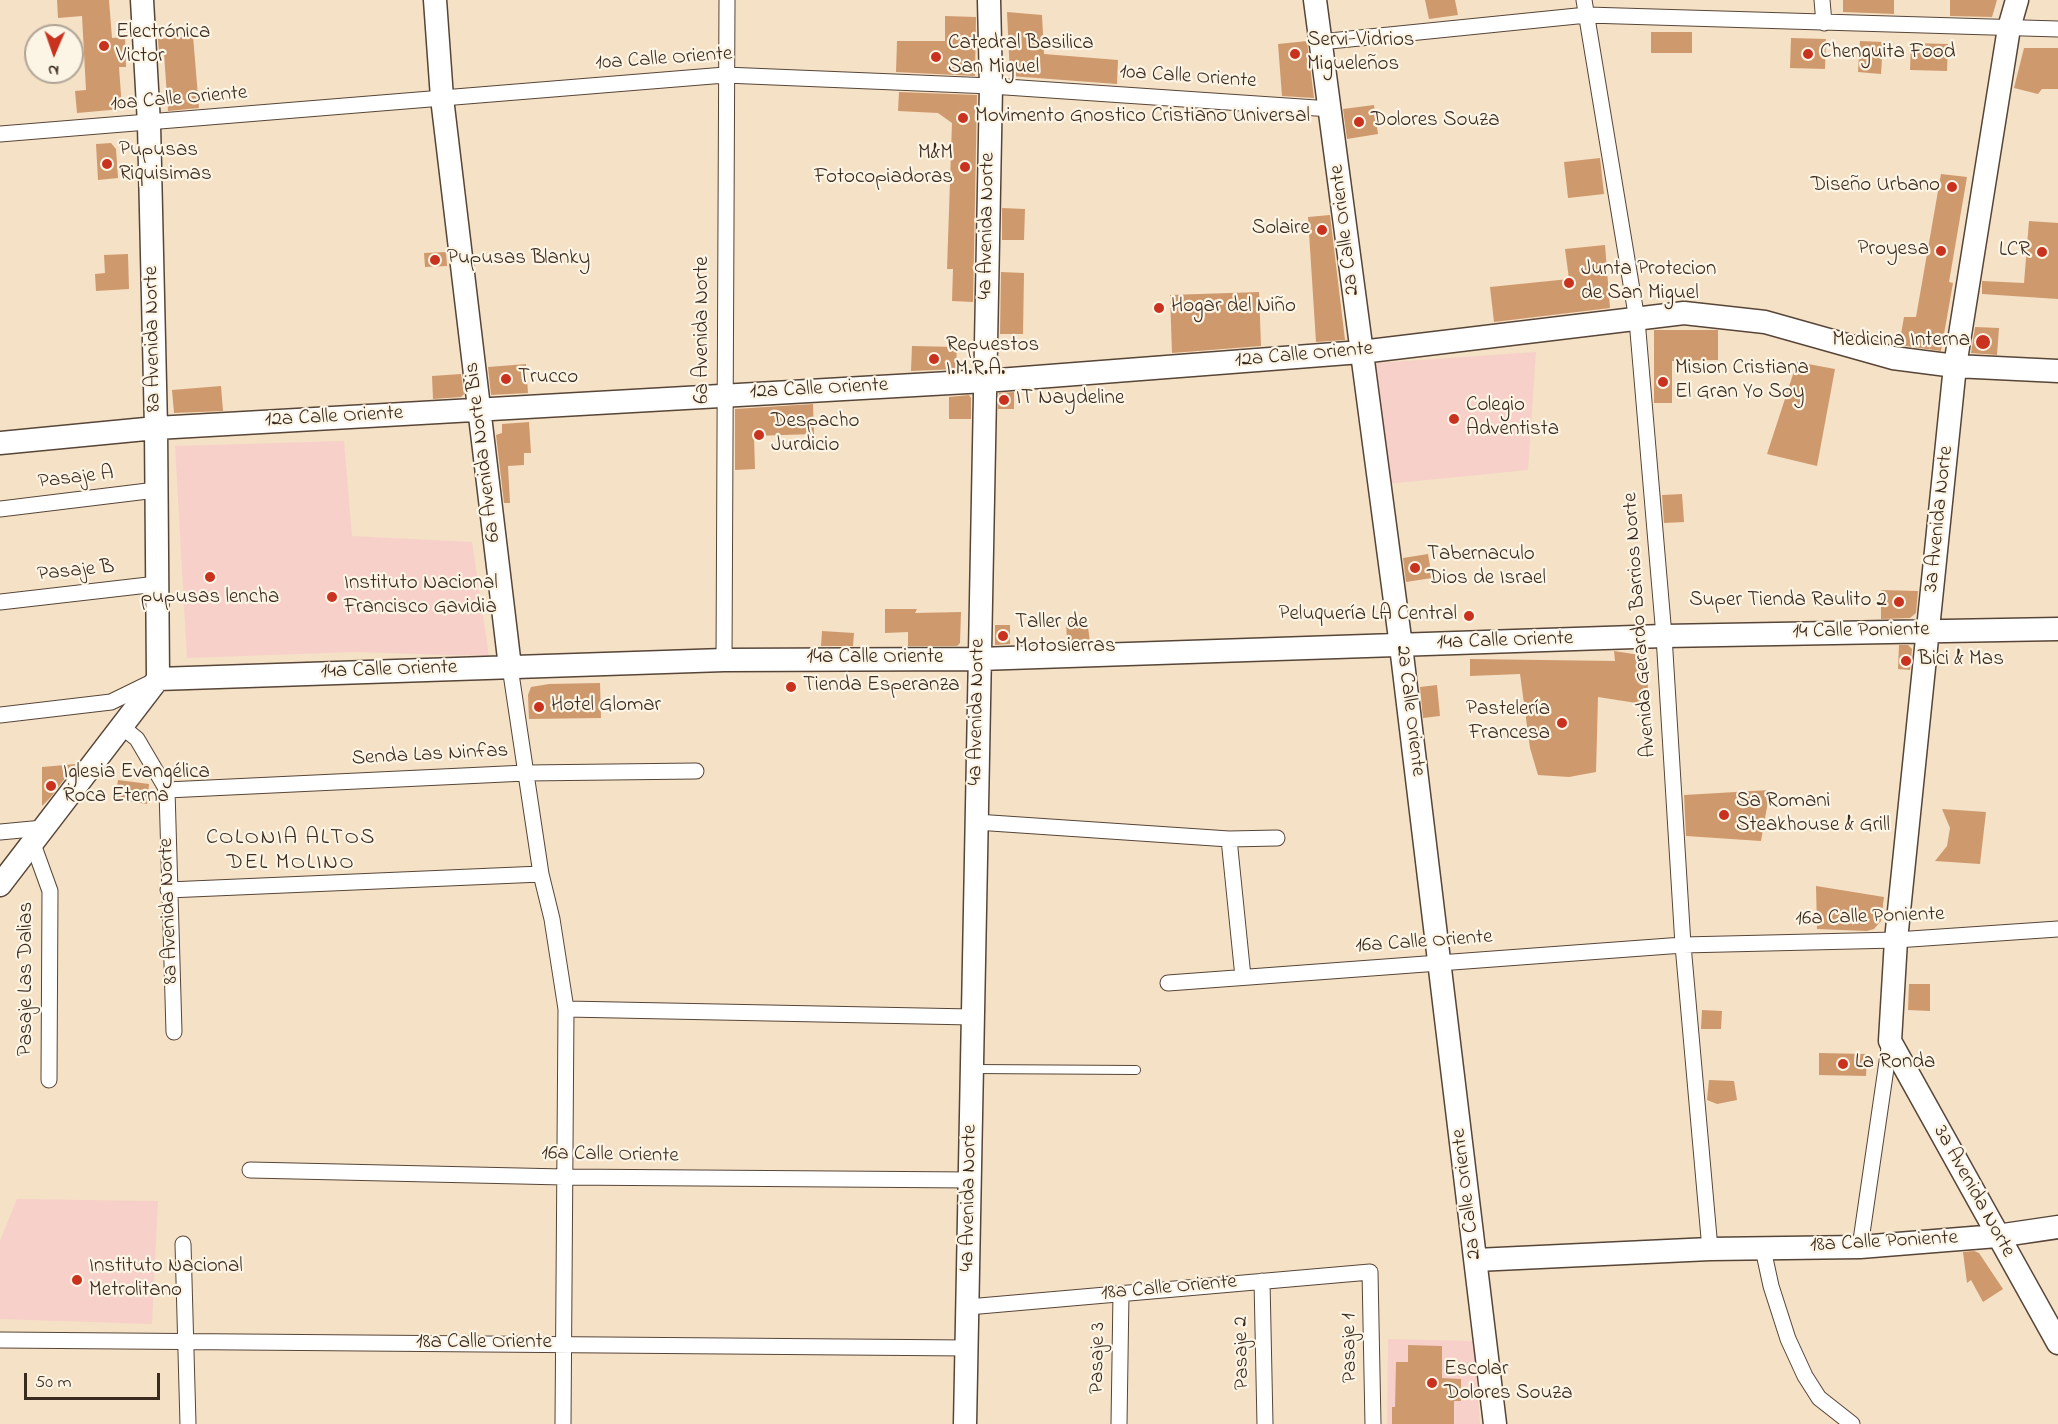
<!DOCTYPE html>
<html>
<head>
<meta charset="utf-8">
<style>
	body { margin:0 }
	#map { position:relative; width:2058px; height:1424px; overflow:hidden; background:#f5e1c6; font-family:"Indie Flower",sans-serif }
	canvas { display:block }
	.north { position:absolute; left:24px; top:24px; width:60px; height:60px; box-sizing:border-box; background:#fcf5e5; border:2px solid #afa495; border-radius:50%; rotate:182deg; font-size:16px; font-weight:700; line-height:24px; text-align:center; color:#3b2a1e }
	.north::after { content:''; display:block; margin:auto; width:21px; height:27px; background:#c8321e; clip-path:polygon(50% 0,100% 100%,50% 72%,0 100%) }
	.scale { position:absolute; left:24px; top:1373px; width:136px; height:27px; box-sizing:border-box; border:3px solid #3b2a1e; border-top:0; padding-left:8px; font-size:18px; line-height:21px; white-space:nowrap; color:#3b2a1e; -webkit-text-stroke:4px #fcf5e5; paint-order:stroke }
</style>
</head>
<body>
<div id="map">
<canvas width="2058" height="1424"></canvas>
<div class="north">N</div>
<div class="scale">50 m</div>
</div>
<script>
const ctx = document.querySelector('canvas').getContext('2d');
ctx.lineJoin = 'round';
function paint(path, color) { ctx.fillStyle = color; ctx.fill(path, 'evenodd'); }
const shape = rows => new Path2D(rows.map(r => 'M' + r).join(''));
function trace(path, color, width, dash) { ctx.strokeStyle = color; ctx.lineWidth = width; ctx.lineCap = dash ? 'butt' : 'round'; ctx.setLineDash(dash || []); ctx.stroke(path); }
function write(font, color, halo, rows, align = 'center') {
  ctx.font = font + ' "Indie Flower",sans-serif'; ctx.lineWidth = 4.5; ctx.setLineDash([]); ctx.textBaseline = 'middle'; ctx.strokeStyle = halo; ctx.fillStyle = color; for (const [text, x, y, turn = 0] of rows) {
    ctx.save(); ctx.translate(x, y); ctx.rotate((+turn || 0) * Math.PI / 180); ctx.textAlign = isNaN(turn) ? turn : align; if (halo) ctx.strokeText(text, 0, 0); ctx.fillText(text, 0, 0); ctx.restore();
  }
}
const built = shape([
	[1536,352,1528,470,1386,484,1368,369,1377,363],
	[344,441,352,536,472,542,489,656,353,652,187,658,175,446],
	[17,1199,158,1201,152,1324,0,1319,0,1241],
	[1388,1339,1474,1341,1480,1424,1387,1424]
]);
const building = shape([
	[57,0,109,0,112,38,125,37,126,67,119,67,122,109,77,113,75,91,86,90,82,16,58,18],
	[1425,0,1455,0,1458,15,1429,19],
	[1843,0,1894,0,1894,14,1843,12],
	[1950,0,1997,0,1992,17,1950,16],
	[1007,12,1042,15,1044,54,1118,60,1117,84,1010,76],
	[945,16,976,17,975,76,896,72,897,41,945,41],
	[1651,32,1692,32,1692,53,1651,53],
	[193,36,199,108,168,111,164,53,159,53,158,39],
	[1791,38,1826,39,1825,69,1790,68],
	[1307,41,1314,98,1282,96,1278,44],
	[1860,41,1883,42,1881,74,1858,72],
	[1911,43,1948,44,1947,71,1910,70],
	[2024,48,2058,48,2058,89,2042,89,2038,94,2014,88],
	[899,92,977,95,973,302,952,301,953,269,947,269,952,123,938,113,898,111],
	[1374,105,1378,134,1347,139,1343,109],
	[111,143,116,149,118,178,98,180,96,144],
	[1600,158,1604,194,1568,198,1564,162],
	[1941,174,1967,177,1949,282,1953,283,1941,351,1899,345,1904,317,1916,317],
	[1002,208,1025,209,1024,240,1002,240],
	[1330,215,1345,340,1316,342,1308,217],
	[2029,221,2058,223,2058,299,1982,294,1982,281,2024,283],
	[1605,245,1610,308,1494,322,1490,287,1569,279,1565,249],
	[446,252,447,266,425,267,424,253],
	[128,254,129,289,96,291,95,274,105,273,104,255],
	[1001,272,1024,273,1023,334,1000,334],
	[1259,292,1261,346,1172,353,1170,295],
	[1975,327,1999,328,1997,355,1971,353],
	[1654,330,1718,330,1718,360,1672,361,1672,403,1654,403],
	[912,346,957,347,956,369,911,371],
	[1797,362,1835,369,1817,466,1767,454],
	[526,364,528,393,491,395,488,367],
	[461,374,464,394,461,397,433,399,432,376],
	[221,386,223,411,174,413,172,390],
	[1014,392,1014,409,998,409,999,393],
	[969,395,971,398,971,419,949,419,949,397],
	[813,404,814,434,754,436,755,469,735,470,735,409],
	[529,422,531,453,524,453,524,465,508,466,510,503,504,503,496,435,502,433,502,424],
	[1682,494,1684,522,1664,523,1662,495],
	[1428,554,1432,578,1406,582,1403,558],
	[1881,590,1918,591,1916,613,1910,618,1881,619],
	[885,609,917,609,915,613,961,612,960,643,957,646,908,646,908,632,885,633],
	[1066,619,1087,620,1090,642,1067,643],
	[995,625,1010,625,1010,644,995,645],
	[822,631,854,633,853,646,821,646],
	[1899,645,1908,645,1912,649,1910,670,1898,669],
	[1614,651,1646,656,1649,705,1598,697,1596,772,1569,777,1538,775,1530,748,1520,674,1470,676,1470,659,1615,661],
	[600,683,601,718,529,719,528,695,531,687,549,684],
	[1437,685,1440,716,1423,718,1420,687],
	[76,764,50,798,42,806,42,767],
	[118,780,149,784,147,804,115,799],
	[1770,790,1761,841,1686,836,1684,795],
	[1942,809,1986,812,1980,864,1935,861,1947,846,1950,828],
	[1816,886,1884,897,1881,921,1874,929,1867,931,1817,929],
	[1909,984,1930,984,1930,1011,1908,1010],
	[1702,1010,1722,1011,1721,1029,1701,1029],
	[1819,1053,1867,1054,1866,1076,1819,1075],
	[1709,1080,1734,1081,1737,1100,1717,1104,1707,1100],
	[1974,1251,1979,1253,2003,1289,1983,1302,1971,1280,1967,1283,1963,1252],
	[1408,1345,1442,1346,1442,1378,1461,1379,1461,1401,1454,1401,1454,1424,1392,1424,1392,1407,1395,1407,1396,1362,1408,1362]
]);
const lane = shape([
	[973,1069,1136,1070]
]);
const street = shape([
	[1584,0,1637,320,1664,636,1683,945,1710,1249],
	[1822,0,1824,23],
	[1320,42,1587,15,2058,29],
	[0,134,725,75,991,86,1331,109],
	[0,509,156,490],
	[0,602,157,584],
	[724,660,727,0],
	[510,667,541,874,552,919,566,1009,563,1424],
	[0,715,111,702,152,682],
	[121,726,137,739,167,790,174,1032],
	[167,790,526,773,696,771],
	[976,822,1229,839,1277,838],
	[0,832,43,828],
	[1229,839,1243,977],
	[33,844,50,891,49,1080],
	[168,890,541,874],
	[1168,983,1683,945,1896,940,2058,929],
	[566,1009,972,1017],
	[250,1170,564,1177,970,1180],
	[183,1244,188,1424],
	[1860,1247,1890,1041],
	[1763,1249,1771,1286,1788,1339,1805,1376,1819,1398,1852,1424],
	[1262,1281,1265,1424],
	[968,1307,1370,1272,1373,1424],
	[0,1340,967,1348],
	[1119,1424,1121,1293]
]);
const secondary = shape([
	[142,0,149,124,156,428,158,679],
	[435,0,442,98,510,667],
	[1315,0,1401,646,1495,1424],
	[2017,0,2009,28,1955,366,1896,940,1890,1041,2058,1343],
	[0,443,156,428,985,381,1361,352,1684,313,1765,322,1893,358,1955,366,2058,371],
	[158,679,724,660,979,659,1664,636,2058,629],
	[0,885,158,679],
	[1476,1260,1710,1249,1860,1247,1997,1236,2058,1227],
	[965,1424,991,86,989,0]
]);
const markers = [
	[104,46,6,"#c8321e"],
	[1295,54,6,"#c8321e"],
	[1808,54,6,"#c8321e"],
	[936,57,6,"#c8321e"],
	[963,118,6,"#c8321e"],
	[1359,122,6,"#c8321e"],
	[107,164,6,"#c8321e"],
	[965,167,6,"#c8321e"],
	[1952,187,6,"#c8321e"],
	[1322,230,6,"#c8321e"],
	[1941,251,6,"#c8321e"],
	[2042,252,6,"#c8321e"],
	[435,260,6,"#c8321e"],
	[1569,283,6,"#c8321e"],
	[1159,308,6,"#c8321e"],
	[1983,342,8,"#c8321e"],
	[934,359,6,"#c8321e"],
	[506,379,6,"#c8321e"],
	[1663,382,6,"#c8321e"],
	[1004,400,6,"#c8321e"],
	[1454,419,6,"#c8321e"],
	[759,435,6,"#c8321e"],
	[1415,568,6,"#c8321e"],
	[210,577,6,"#c8321e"],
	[332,597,6,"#c8321e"],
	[1899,602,6,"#c8321e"],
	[1469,616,6,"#c8321e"],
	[1003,636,6,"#c8321e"],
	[1906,661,6,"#c8321e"],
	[791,687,6,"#c8321e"],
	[539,707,6,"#c8321e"],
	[1562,723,6,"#c8321e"],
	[51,786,6,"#c8321e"],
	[1724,815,6,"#c8321e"],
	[1843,1064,6,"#c8321e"],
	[77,1280,6,"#c8321e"],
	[1432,1383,6,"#c8321e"]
];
const poiNames = [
	["Electrónica",116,34],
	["Victor",116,58],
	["Servi-Vidrios",1307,42],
	["Migueleños",1307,66],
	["Catedral Basilica",948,45],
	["San Miguel",948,69],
	["Chenguita Food",1820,54],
	["Movimento Gnostico Cristiano Universal",975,118],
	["Dolores Souza",1371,122],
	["Pupusas",119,152],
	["Riquisimas",119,176],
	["M&M",953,155,"right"],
	["Fotocopiadoras",953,179,"right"],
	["Diseño Urbano",1940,187,"right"],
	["Solaire",1310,230,"right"],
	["Proyesa",1929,251,"right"],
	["LCR",2030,252,"right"],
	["Pupusas Blanky",447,260],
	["Junta Protecion",1581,271],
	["de San Miguel",1581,295],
	["Hogar del Niño",1171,308],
	["Medicina Interna",1970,342,"right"],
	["Repuestos",946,347],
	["I.M.R.A.",946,371],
	["Mision Cristiana",1675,370],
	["El Gran Yo Soy",1675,394],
	["Trucco",518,379],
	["IT Naydeline",1016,400],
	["Colegio",1466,407],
	["Adventista",1466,431],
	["Despacho",771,423],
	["Jurdicio",771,447],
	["Tabernaculo",1427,556],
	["Dios de Israel",1427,580],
	["Instituto Nacional",344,585],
	["Francisco Gavidia",344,609],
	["pupusas lencha",210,599,"center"],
	["Super Tienda Raulito 2",1887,602,"right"],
	["Peluquería LA Central",1457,616,"right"],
	["Taller de",1015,624],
	["Motosierras",1015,648],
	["Bici & Mas",1918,661],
	["Tienda Esperanza",803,687],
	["Hotel Glomar",551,707],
	["Pastelería",1550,711,"right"],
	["Francesa",1550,735,"right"],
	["Iglesia Evangélica",63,774],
	["Roca Eterna",63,798],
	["Sa Romani",1736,803],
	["Steakhouse & Grill",1736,827],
	["La Ronda",1855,1064],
	["Instituto Nacional",89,1268],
	["Metrolitano",89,1292],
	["Escolar",1444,1371],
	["Dolores Souza",1444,1395]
];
const streetNames = [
	["10a Calle Oriente",664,60,-4],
	["10a Calle Oriente",1188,78,4],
	["10a Calle Oriente",179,100,-5],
	["4a Avenida Norte",988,226,-89],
	["2a Calle Oriente",1346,230,-97],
	["6a Avenida Norte",704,330,-90],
	["8a Avenida Norte",154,339,-91],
	["12a Calle Oriente",1304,356,-5],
	["12a Calle Oriente",819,390,-3],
	["12a Calle Oriente",334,418,-3],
	["6a Avenida Norte Bis",484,452,-97],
	["Pasaje A",76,479,-7],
	["3a Avenida Norte",1940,519,-84],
	["Pasaje B",76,572,-6],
	["Avenida Gerardo Barrios Norte",1641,625,-94],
	["14 Calle Poniente",1861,632,-1],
	["14a Calle Oriente",1505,642,-2],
	["14a Calle Oriente",875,659],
	["14a Calle Oriente",389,671,-2],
	["2a Calle Oriente",1409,711,83],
	["4a Avenida Norte",978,712,-89],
	["Senda Las Ninfas",430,756,-3],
	["8a Avenida Norte",170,911,-92],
	["16a Calle Poniente",1870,918,-2],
	["16a Calle Oriente",1424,943,-4],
	["Pasaje Las Dalias",28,979,-90],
	["16a Calle Oriente",610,1156,1],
	["3a Avenida Norte",1973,1192,61],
	["2a Calle Oriente",1468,1194,-97],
	["4a Avenida Norte",970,1198,-89],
	["18a Calle Poniente",1884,1243,-3],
	["18a Calle Oriente",1169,1289,-5],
	["18a Calle Oriente",484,1344],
	["Pasaje 1",1351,1348,-91],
	["Pasaje 2",1243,1353,-91],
	["Pasaje 3",1099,1358,-89]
];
const neighbourhoodNames = [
	["COLONIA ALTOS",291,839],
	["DEL MOLINO",291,864]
];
paint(built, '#f7d0c9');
paint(building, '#cf996e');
trace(lane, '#574537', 10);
trace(street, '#574537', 17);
trace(secondary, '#574537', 25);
trace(lane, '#fff', 8);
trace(street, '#fff', 15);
trace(secondary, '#fff', 22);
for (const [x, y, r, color] of markers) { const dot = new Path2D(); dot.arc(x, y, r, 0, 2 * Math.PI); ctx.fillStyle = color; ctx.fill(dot); trace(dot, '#fcf5e5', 2); }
write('21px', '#3b2a1e', '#fcf5e5', poiNames, 'left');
write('21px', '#3b2a1e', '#fcf5e5', streetNames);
ctx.letterSpacing = '1.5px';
write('22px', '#3b2a1e', '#fcf5e5', neighbourhoodNames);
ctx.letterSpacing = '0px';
</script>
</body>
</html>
